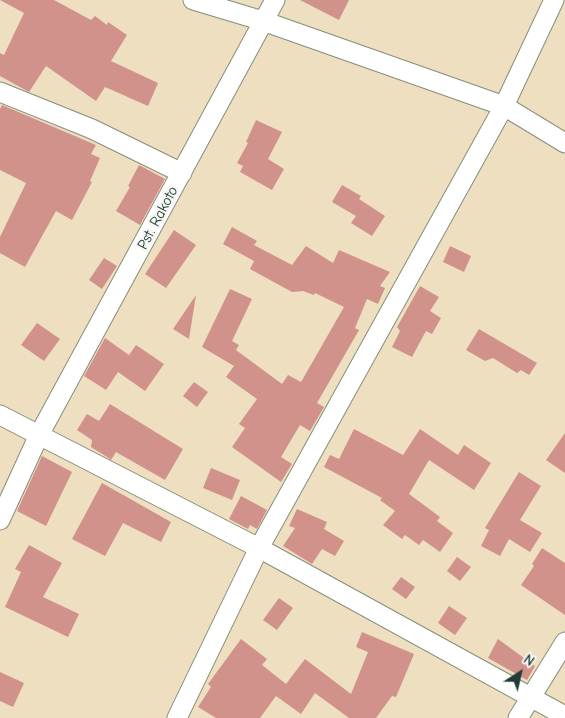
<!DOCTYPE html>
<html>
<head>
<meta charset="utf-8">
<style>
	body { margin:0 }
	#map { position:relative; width:565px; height:718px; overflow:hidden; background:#eedfc0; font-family:"Comic Neue",sans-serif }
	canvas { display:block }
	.north { position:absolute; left:495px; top:648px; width:50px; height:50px; -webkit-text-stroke:4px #f6f6f2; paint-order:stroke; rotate:35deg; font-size:14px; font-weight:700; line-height:20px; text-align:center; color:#1f3d34 }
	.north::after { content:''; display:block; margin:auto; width:18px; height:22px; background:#1f3d34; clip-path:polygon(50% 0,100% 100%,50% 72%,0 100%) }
</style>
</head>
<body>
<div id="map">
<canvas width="565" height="718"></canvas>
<div class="north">N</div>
</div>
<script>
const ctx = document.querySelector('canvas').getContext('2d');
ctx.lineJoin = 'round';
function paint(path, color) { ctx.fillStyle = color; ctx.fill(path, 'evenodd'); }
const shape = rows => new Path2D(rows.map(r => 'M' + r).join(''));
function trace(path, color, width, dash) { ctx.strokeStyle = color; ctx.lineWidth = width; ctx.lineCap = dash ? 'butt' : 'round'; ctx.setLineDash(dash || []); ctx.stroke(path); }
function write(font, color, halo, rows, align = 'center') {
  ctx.font = font + ' "Comic Neue",sans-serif'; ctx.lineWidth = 5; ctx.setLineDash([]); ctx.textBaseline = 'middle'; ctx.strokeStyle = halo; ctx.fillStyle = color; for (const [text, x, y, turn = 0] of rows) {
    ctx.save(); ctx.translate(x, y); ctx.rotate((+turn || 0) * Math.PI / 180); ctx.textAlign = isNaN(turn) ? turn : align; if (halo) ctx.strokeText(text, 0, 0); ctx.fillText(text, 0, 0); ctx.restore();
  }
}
const building = shape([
	[0,0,54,0,91,20,95,16,107,25,108,22,127,35,111,61,158,83,148,106,105,87,96,101,46,66,29,92,0,76,0,53,4,55,24,13],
	[300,0,349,0,339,20],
	[2,105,96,145,91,154,100,158,90,181,92,182,72,220,56,211,25,267,0,253,0,237,26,183,0,170,0,109],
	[256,120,282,132,268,159,284,169,272,190,240,172,243,166,237,163,248,143,246,142],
	[139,165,165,179,140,225,116,211,130,187,128,186],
	[342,185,361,196,359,199,385,216,372,236,351,223,356,216,332,202],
	[232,227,257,241,254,245,292,265,306,246,333,263,339,250,390,272,380,286,385,288,378,304,367,299,355,328,359,330,317,403,324,407,310,431,300,425,281,457,292,464,281,482,232,447,245,428,239,424,257,399,226,377,234,366,202,347,230,289,252,299,232,341,239,345,236,350,282,384,288,375,301,382,344,307,315,293,314,295,303,291,292,292,250,269,254,261,223,244],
	[174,230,196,245,166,288,145,274],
	[450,246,471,256,464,272,443,262],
	[104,258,117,266,102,289,89,280],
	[420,286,439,297,430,311,441,318,432,334,426,331,412,357,392,347,400,331,397,327],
	[196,295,189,339,173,329],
	[37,323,60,339,44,361,21,345],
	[479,329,537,363,529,375,521,370,517,373,493,358,485,361,466,350],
	[105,338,129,355,136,345,164,364,145,391,118,372,106,390,84,376],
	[194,382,208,392,197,407,183,396],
	[110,404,183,449,165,480,116,452,111,460,107,457,91,447,92,440,77,430,87,414,99,421],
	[354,429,403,455,420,429,458,455,464,445,491,463,474,490,429,460,409,494,440,517,437,521,453,533,440,552,423,540,419,545,405,535,402,539,383,525,395,511,380,500,382,498,324,467,330,455,339,459],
	[565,433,565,473,546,460],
	[42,456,72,472,46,526,17,511],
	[211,468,240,480,232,500,203,488],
	[519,472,541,486,520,520,542,533,530,552,509,539,500,556,481,546,489,530,485,528],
	[102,483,171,522,161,542,123,523,105,556,72,539],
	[241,496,267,510,257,529,250,525,248,529,229,519],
	[297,509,327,522,324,529,344,541,335,556,322,549,312,564,283,546,295,528,289,526],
	[29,545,62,563,43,597,79,614,68,637,5,607,21,572,15,569],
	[542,548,565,563,565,615,521,585,534,566,532,564],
	[457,557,471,567,460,581,447,571],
	[401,577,415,587,406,599,392,589],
	[279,598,293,608,277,630,263,620],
	[449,606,467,618,455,635,438,623],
	[362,632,414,654,396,697,392,696,376,718,349,718,315,693,301,714,276,696,260,718,216,718,198,707,211,687,208,684,241,639,267,659,262,665,286,684,305,659,351,694,368,652,356,647],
	[498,639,535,666,527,680,488,658],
	[0,672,24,683,13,707,0,701]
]);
const minor = shape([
	[193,0,263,21,504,106,565,143],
	[0,92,92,129,182,173],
	[0,415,259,548,565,716],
	[0,520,39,435,275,0],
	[177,718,259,548,504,106,554,0],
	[518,718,565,642]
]);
const streetNames = [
	["Pst. Rakoto",158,218,-62]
];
paint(building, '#d1928c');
trace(minor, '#868e7a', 21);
trace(minor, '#fff', 19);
write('15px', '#1f3d34', '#f6f6f2', streetNames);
</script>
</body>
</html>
